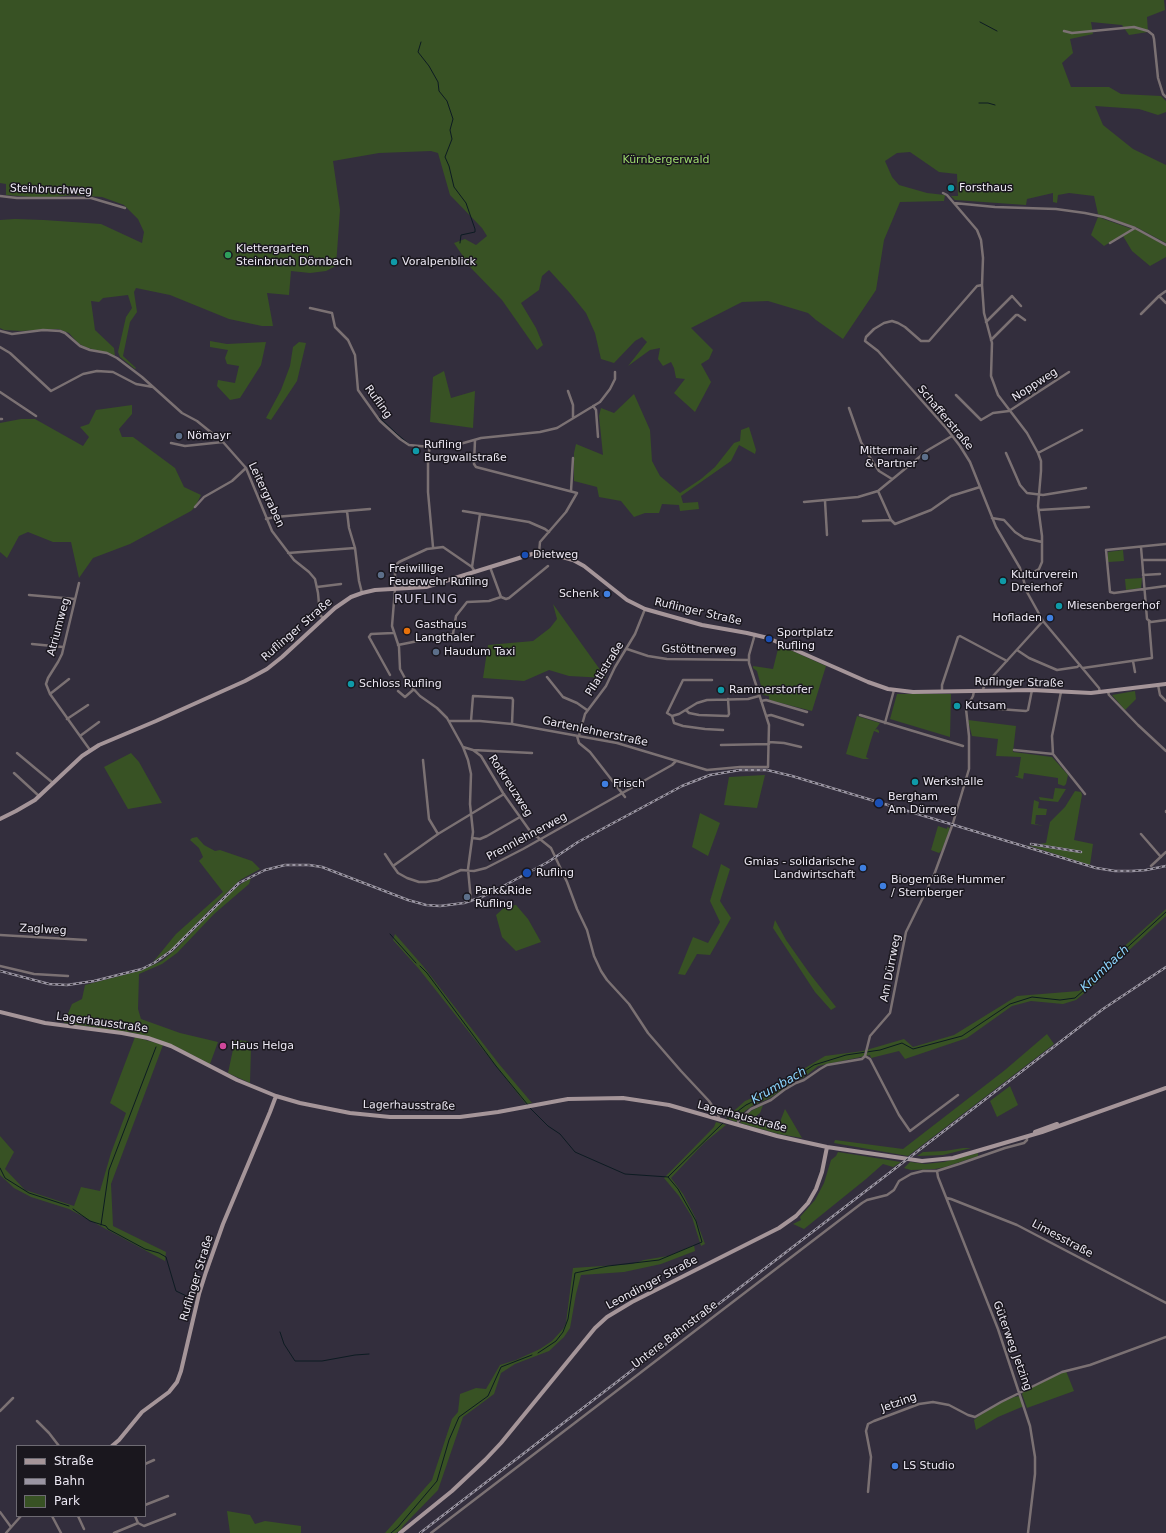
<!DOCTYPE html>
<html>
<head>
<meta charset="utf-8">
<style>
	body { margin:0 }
	#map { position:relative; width:1166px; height:1533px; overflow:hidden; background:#332e3d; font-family:"DejaVu Sans",sans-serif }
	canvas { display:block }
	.legend { position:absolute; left:16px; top:1445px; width:130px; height:72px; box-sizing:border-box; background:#1a171e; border:1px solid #6e6b73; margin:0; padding:5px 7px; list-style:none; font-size:12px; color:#ece8f3 }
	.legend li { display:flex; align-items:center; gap:8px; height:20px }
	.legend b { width:20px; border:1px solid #6e6b73 }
</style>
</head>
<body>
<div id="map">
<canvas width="1166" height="1533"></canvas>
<ul class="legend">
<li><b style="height:5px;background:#a59599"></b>Straße</li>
<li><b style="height:5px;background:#9a95a2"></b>Bahn</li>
<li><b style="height:11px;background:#385224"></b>Park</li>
</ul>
</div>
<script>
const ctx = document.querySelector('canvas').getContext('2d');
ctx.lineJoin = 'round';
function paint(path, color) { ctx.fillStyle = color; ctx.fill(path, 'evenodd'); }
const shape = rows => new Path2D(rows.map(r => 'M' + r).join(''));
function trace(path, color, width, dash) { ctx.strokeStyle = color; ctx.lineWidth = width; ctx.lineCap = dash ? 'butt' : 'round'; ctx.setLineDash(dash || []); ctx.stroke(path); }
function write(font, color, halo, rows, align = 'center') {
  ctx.font = font + ' "DejaVu Sans",sans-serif'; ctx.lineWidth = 3; ctx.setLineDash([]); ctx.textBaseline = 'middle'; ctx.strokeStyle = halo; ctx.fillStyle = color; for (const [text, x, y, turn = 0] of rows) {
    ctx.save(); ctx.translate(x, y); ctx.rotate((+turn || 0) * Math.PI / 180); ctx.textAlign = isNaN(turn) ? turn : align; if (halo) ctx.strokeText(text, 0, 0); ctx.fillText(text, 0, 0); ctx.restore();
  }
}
const green = shape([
	[0,0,1164,0,1165,10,1147,17,1148,32,1129,35,1122,25,1091,22,1093,34,1070,39,1073,53,1062,63,1071,87,1109,87,1121,94,1161,96,1166,101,1166,112,1158,115,1139,109,1095,106,1103,125,1133,149,1166,165,1166,243,1136,227,1098,214,1094,196,1069,193,1058,195,1057,203,1053,202,1053,193,1027,199,1026,205,955,200,951,196,958,196,957,174,939,172,910,152,897,153,885,161,892,177,899,185,927,193,945,195,944,201,900,202,884,240,876,290,843,339,816,320,808,313,768,301,742,302,691,328,713,350,709,359,701,364,711,382,695,412,674,393,685,379,676,378,674,368,671,362,663,366,658,359,660,348,650,350,628,366,647,342,642,337,635,341,614,363,601,359,595,333,586,313,569,292,549,270,542,276,539,290,521,303,536,328,543,345,537,350,502,300,471,268,454,243,465,239,476,245,487,236,482,228,450,195,438,153,431,151,379,153,333,161,340,210,336,266,326,271,310,273,291,271,289,295,267,293,273,326,262,326,229,319,170,295,136,288,134,292,137,312,130,322,123,356,136,368,135,369,120,357,118,352,126,317,132,308,128,295,103,298,99,302,91,301,95,330,114,348,115,356,85,347,78,343,69,333,58,329,21,331,4,330,0,328,0,220,15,219,44,220,101,224,142,243,144,232,138,219,124,205,102,197,74,195,46,198,6,195,6,184,0,183],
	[1098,217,1132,229,1104,246,1091,235],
	[1135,229,1166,246,1166,257,1150,266,1132,251,1123,236],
	[210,341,227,344,266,342,261,365,240,398,230,400,217,386,218,380,235,383,239,366,227,364,225,358,228,350,210,347],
	[299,342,306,343,297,381,271,420,266,418,281,390,290,366,293,347],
	[444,371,451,398,475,391,473,428,430,422,433,377],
	[634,394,650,430,652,461,660,476,680,493,701,479,715,467,734,443,740,441,741,430,749,427,756,450,755,454,739,445,731,461,681,496,683,503,698,502,699,509,680,511,679,505,662,504,659,513,645,513,634,517,621,501,599,497,597,487,574,481,574,453,576,444,603,455,599,416,601,408,614,413],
	[132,405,132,414,119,429,122,437,133,437,175,468,184,487,201,495,195,507,191,511,130,544,93,558,79,578,71,542,53,542,28,532,19,536,7,558,0,552,0,423,21,419,35,419,83,446,89,437,80,427,89,424,96,410],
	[1123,550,1124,561,1108,562,1108,552],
	[1142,578,1141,588,1126,590,1125,579],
	[553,604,606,678,569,676,549,670,524,681,483,678,488,645,533,641,550,628,557,619],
	[779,645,826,666,812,711,769,700,769,696,763,695,760,689,761,686,757,671,753,668,753,666,773,669],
	[1135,691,1136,699,1125,710,1112,695],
	[897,694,951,694,950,737,890,719],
	[857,716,880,723,875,730,877,729,879,731,879,733,874,731,871,740,866,757,869,759,863,759,846,754],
	[968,720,1016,726,1013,752,1052,757,1068,775,1066,784,1064,786,1058,784,1058,778,1024,773,1023,779,1016,777,1015,776,1018,776,1021,757,996,756,998,739,972,736],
	[131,753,139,762,162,803,128,809,104,767],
	[765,775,757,808,724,805,729,777],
	[1055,788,1066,789,1058,802,1040,800,1039,797,1053,799],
	[1075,791,1081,792,1082,795,1074,840,1093,844,1090,865,1027,845,1082,853,1082,851,1039,844,1046,843,1050,822,1065,807],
	[1034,800,1039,802,1038,808,1047,809,1046,815,1036,815,1035,824,1044,826,1031,824],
	[700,813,720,823,708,856,692,847],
	[938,826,947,829,947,827,950,828,942,850,939,853,931,850],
	[197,837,204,845,215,851,220,850,252,861,260,869,240,880,217,902,173,948,153,962,176,934,223,892,199,861,203,857,199,848,190,840,192,838],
	[721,864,730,869,720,901,731,918,710,955,697,954,685,975,678,974,693,937,708,943,720,922,710,901],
	[251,878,249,884,214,914,177,953,162,964,139,974,138,1009,141,1019,180,1033,218,1042,210,1064,177,1047,157,1039,134,1033,64,1023,72,1004,82,999,85,985,139,971,162,961,176,949,229,894,241,884],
	[516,905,528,919,541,942,516,951,502,937,496,915,506,906],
	[1166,909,1166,916,1112,966,1101,979,1076,1000,1063,1004,1031,1001,1012,1006,967,1038,905,1059,899,1051,871,1058,870,1055,818,1066,803,1078,795,1081,770,1098,752,1106,745,1111,736,1122,726,1118,745,1101,764,1093,825,1056,863,1051,904,1039,913,1047,954,1035,1017,996,1079,991,1119,951],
	[775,920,786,940,810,974,836,1007,831,1010,815,992,773,928],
	[395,934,423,966,499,1064,532,1103,526,1104,419,969,393,940],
	[1047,1034,1054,1044,908,1156,834,1143,835,1140,903,1149,1005,1070],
	[135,1037,163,1045,111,1184,113,1226,166,1252,165,1261,69,1209,31,1197,14,1188,0,1175,0,1136,14,1152,5,1169,25,1190,74,1206,81,1187,100,1191,111,1153,126,1113,110,1103],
	[235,1040,248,1041,251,1047,250,1083,228,1073],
	[1010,1086,1018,1105,997,1117,990,1101],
	[763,1105,760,1113,755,1117,778,1127,785,1109,802,1138,779,1134,740,1123,743,1118,751,1111],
	[716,1122,726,1125,704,1143,671,1178,683,1194,695,1217,705,1244,701,1246,692,1217,679,1196,664,1178,714,1127],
	[963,1148,971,1148,943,1155,917,1156,923,1152,945,1151],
	[838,1152,901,1162,893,1167,883,1164,866,1179,804,1229,793,1224,801,1220,800,1217,815,1200,824,1183,831,1160,836,1156],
	[978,1153,978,1156,945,1167,935,1169,911,1170,904,1168,910,1162,925,1164,944,1162],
	[694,1245,695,1251,661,1264,624,1272,581,1275,576,1294,570,1328,564,1337,549,1351,515,1364,501,1373,494,1394,463,1417,438,1490,403,1526,401,1530,396,1533,385,1533,432,1480,452,1419,458,1412,460,1394,476,1388,486,1389,500,1365,516,1360,540,1349,552,1341,563,1329,566,1323,573,1268,632,1264,644,1260,668,1256],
	[1066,1371,1074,1391,1027,1408,1022,1394,1024,1391],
	[1020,1396,1024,1406,998,1417,976,1430,974,1420,979,1416,998,1404,1014,1397],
	[227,1511,250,1515,255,1524,265,1521,301,1526,301,1533,230,1533]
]);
const stream = shape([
	[980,22,997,31],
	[421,42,418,52,429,66,438,82,439,91,447,101,453,119,450,130,452,139,445,157,449,166,454,187,466,203,475,229,475,232,461,235,460,243],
	[979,103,988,103,995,105],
	[379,417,397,434,409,444],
	[390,934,416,963],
	[420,966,427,973,496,1066,528,1105],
	[530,1108,548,1126,560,1134,575,1152,625,1174,668,1177],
	[726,1120,746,1105,774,1091,814,1065,846,1055,880,1050,902,1043,913,1049,962,1036,1010,1004,1032,997,1060,1000,1075,998,1094,981,1108,965,1166,912],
	[0,1168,5,1178,29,1193,69,1206],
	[73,1209,90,1221,106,1226,108,1229,145,1249,159,1253,166,1257,176,1291,193,1299],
	[101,1225,109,1170,156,1047],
	[280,1332,284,1344,295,1361,322,1361,355,1355,369,1354],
	[538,1353,556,1341,563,1332,568,1319,575,1273,608,1266,659,1260,702,1242,696,1221,678,1189,668,1177,724,1122],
	[391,1533,398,1527,437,1481,449,1440,459,1417,488,1396,501,1367,532,1355]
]);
const street = shape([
	[1064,31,1072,33,1134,27,1148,31,1153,35,1154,39,1158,78,1163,94,1166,97],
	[943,193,947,195,977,230,981,240,983,258,982,285,984,313,992,343,991,376,998,395,1027,433,1038,453,1041,461,1041,471,1038,506,1042,536,1042,562,1039,569,1023,578],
	[0,196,17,198,91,198,125,208],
	[954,203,995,207,1056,209,1085,213,1104,217,1135,228,1166,245],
	[1110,243,1135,228],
	[982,285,977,286,929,341,921,341,905,327,898,323,892,321,884,323,874,329,866,337,865,341,878,351,947,429,960,446,970,462,996,527,1020,568,1027,592,1043,621,1099,688,1100,692],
	[1166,291,1159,296,1166,303],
	[310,308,332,313,335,327,348,340,355,355,358,390,380,421,400,439,409,445,430,447,428,456,428,492,433,547],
	[1141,314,1159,296],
	[986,322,1012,296,1021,306],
	[0,331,12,334,43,330,60,331,65,333,80,346,90,350,107,353,117,358,142,377,182,413,197,421,223,442,246,468,272,531,294,560,309,572,315,579,318,593,320,615,323,618],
	[991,340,1016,315,1018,315,1025,320],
	[0,347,10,353,51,391,83,374,97,371,113,372,136,384,153,387],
	[568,391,573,405,573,417],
	[0,392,36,416],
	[956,395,981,420,993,413,1009,411,1069,372],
	[593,406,596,410,598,437],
	[849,408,861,442,869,456,879,471,892,479],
	[0,419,2,419],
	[475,440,474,464,476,467,577,493,566,512,540,542,539,553],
	[171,443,185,446,223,442],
	[430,447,438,444,460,444,481,438,540,432,557,428,600,402,610,389,615,379,615,372],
	[1006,453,1020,485,1027,493,1043,495,1086,488],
	[1038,453,1082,430],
	[571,491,573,458],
	[878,491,891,520,895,524,931,510,951,496,980,487],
	[825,501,827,535],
	[804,502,858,497,878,491,928,450,952,436],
	[195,507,204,497,232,481,246,468],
	[1039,510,1089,507],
	[347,511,349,528,355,548,359,581,362,593],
	[463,511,529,522,545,529,549,532],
	[992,518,1004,520,1015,532,1024,538,1042,542],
	[266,519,275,517,370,509],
	[863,521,891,520],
	[1166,544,1106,550,1110,592,1114,593,1166,586],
	[1141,547,1147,619,1151,622,1166,620],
	[288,553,355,548],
	[1142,560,1166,560],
	[475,572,472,567,480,514],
	[1143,575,1160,574],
	[79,583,62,654,58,662,48,678,46,684,50,694,90,750],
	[317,587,341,584],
	[29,595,75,599],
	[501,597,506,599,509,598,548,566],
	[32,644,63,647],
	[398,645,453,634,456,616,467,602,489,601,501,597,490,567],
	[627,649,648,656,667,659,749,660],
	[1017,650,1029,658,1057,670,1077,667,1080,665],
	[1133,661,1135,672],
	[1083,668,1152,658,1149,621],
	[390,675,369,637,371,634,393,633],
	[547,677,563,697,577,703,587,710],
	[712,680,683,680,667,713,672,716,679,714,697,703,707,700,748,699,759,696],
	[1158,685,1160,695,1166,701],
	[983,690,984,686,1043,621],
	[398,691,405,697,413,690],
	[942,691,942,685,958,637,960,636,1007,661],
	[1061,692,1052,736,1053,754,1085,794],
	[1108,692,1109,695,1138,725,1166,751],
	[50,694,69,679],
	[761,701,766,700,807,712],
	[967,706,971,707,1026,711,1028,710,1032,690],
	[686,710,689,713,699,715,728,716,729,714,728,699],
	[860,715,963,746],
	[672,716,674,723,683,726,705,729,723,730],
	[766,716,771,715,803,725],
	[67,719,88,705],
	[449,721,480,721,512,724,617,743,707,770,740,767,768,767,769,725,749,663,749,655,755,634],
	[471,721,473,696,512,698,513,700,512,724],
	[885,723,894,690],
	[80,736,99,722],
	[577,736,579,743,590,752,625,797],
	[579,736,585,714,606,686,615,667,635,634,645,609],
	[769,742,784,743,801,747],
	[721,745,769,744],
	[463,747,473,750,481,756,503,793,530,831,551,848,567,882,577,909,587,930,594,956,601,971,607,980,629,1004,648,1033,681,1071,709,1101,718,1114,719,1119],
	[473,750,532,753],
	[1014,750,1053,754],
	[17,753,53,783],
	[423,760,429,819,438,834],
	[14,773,39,796],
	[1166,811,1166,812],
	[1141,834,1161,857],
	[472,838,480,839,487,836,520,817],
	[385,854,393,866,438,834,504,794],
	[393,866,398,873,407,878,419,882,426,882,438,880,461,870,474,871,486,868,523,849,672,765,676,761],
	[1151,866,1166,852],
	[471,901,468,869,473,832,470,804,471,774,468,760,463,747,447,718,437,708,420,696,407,682,400,669,399,647,392,626,395,589,395,573,396,565,399,562,427,549,443,547,472,567],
	[0,935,86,940],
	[0,966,34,974,68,976],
	[865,1056,870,1059,899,1115,910,1131,958,1095],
	[737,1124,739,1120,751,1109,771,1100,784,1090,796,1083,804,1080,820,1069,827,1065,862,1059,865,1056,870,1036,890,1013,906,932,934,875,953,823,969,769,969,736,966,709,973,696,974,691],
	[937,1171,938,1177,998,1329,1030,1426,1035,1457,1035,1474,1028,1533],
	[947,1198,951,1199,1017,1225,1166,1303],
	[0,1411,13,1398],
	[37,1421,49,1433,59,1446],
	[145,1464,154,1460],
	[868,1492,871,1457,866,1431,868,1424,874,1421,919,1404,933,1402,949,1405,968,1415,975,1417,1001,1402,1062,1372,1090,1365,1166,1337],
	[145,1505,168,1496],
	[0,1512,11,1527],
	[52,1516,61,1533],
	[78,1516,84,1529],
	[135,1516,138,1523,144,1526,175,1514],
	[6,1533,21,1516],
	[114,1533,138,1523],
	[431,1533,862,1203,867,1200,887,1195,894,1190,899,1181,911,1174,923,1171,937,1171,959,1164,1005,1148,1024,1143,1027,1140,1027,1136]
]);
const secondary = shape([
	[0,819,16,811,35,800,82,756,99,745,156,721,245,681,267,669,282,657,335,608,351,597,362,593,375,590,426,587,532,554,551,554,573,560,584,566,627,600,645,609,702,625,747,633,768,638,868,682,888,689,913,692,1032,690,1091,693,1166,684],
	[0,1012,45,1023,122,1033,148,1038,171,1046,237,1080,276,1096,300,1103,350,1113,390,1117,460,1117,498,1112,568,1099,623,1098,669,1105,777,1136,827,1147,922,1161,953,1158,1042,1132,1166,1088],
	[1035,1132,1057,1124],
	[112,1446,119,1440,142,1412,169,1392,177,1382,181,1371,199,1294,206,1272,223,1224,270,1112,276,1096],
	[400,1533,452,1491,485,1460,501,1443,595,1328,607,1317,632,1302,779,1228,796,1216,808,1203,816,1189,822,1172,827,1147]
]);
const rail = shape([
	[1031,844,1081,852],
	[0,971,49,984,67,985,94,981,142,969,154,963,171,951,239,883,265,870,285,865,309,865,322,867,408,900,426,905,440,906,464,903,482,897,496,890,548,862,578,842,682,786,710,775,740,770,767,770,792,776,1096,868,1115,871,1132,871,1146,870,1166,866],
	[420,1533,1103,1009,1166,967]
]);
const markers = [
	[951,188,4,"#0f9aa8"],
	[228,255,4,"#2e9e5b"],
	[394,262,4,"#0f9aa8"],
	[179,436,4,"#5c6f8a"],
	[416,451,4,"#0f9aa8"],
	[925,457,4,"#5c6f8a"],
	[525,555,4,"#1a4fb4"],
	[381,575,4,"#5c6f8a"],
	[1003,581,4,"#0f9aa8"],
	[607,594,4,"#3f7fe0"],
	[1059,606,4,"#0f9aa8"],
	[1050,618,4,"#3f7fe0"],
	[407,631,4,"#e8710a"],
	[769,639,4,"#1a4fb4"],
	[436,652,4,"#5c6f8a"],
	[351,684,4,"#0f9aa8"],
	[721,690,4,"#0f9aa8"],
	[957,706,4,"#0f9aa8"],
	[915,782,4,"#0f9aa8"],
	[605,784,4,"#3f7fe0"],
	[879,803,5,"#1a4fb4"],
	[863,868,4,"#3f7fe0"],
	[527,873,5,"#1a4fb4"],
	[883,886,4,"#3f7fe0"],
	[467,897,4,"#5c6f8a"],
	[223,1046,4,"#d1479c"],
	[895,1466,4,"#3f7fe0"]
];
const parkNames = [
	["Kürnbergerwald",666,160]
];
const poiNames = [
	["Forsthaus",959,188],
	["Klettergarten",236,249],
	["Steinbruch Dörnbach",236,262],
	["Voralpenblick",402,262],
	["Nömayr",187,436],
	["Rufling",424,445],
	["Burgwallstraße",424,458],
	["Mittermair",917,451,"right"],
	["& Partner",917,464,"right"],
	["Dietweg",533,555],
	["Freiwillige",389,569],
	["Feuerwehr Rufling",389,582],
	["Kulturverein",1011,575],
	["Dreierhof",1011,588],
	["Schenk",599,594,"right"],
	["Miesenbergerhof",1067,606],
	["Hofladen",1042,618,"right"],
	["Gasthaus",415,625],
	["Langthaler",415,638],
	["Sportplatz",777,633],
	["Rufling",777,646],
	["Haudum Taxi",444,652],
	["Schloss Rufling",359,684],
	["Rammerstorfer",729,690],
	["Kutsam",965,706],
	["Werkshalle",923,782],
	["Frisch",613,784],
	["Bergham",888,797],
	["Am Dürrweg",888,810],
	["Gmias - solidarische",855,862,"right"],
	["Landwirtschaft",855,875,"right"],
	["Rufling",536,873],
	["Biogemüße Hummer",891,880],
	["/ Stemberger",891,893],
	["Park&Ride",475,891],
	["Rufling",475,904],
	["Haus Helga",231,1046],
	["LS Studio",903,1466]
];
const streetNames = [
	["Steinbruchweg",51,190,2],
	["Noppweg",1035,385,-33],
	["Rufling",378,402,54],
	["Schafferstraße",945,418,50],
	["Leitergraben",266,495,65],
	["Ruflinger Straße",698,612,13],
	["Atriumweg",59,627,-75],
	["Ruflinger Straße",297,630,-41],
	["Gstöttnerweg",699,650,1],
	["Pilatistraße",605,669,-58],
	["Ruflinger Straße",1019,683,1],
	["Gartenlehnerstraße",595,732,12],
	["Rotkreuzweg",510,786,57],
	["Prennlehnerweg",527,837,-28],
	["Zaglweg",43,930,3],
	["Am Dürrweg",891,968,-79],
	["Lagerhausstraße",102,1023,8],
	["Lagerhausstraße",409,1106,1],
	["Lagerhausstraße",742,1117,15],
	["Limesstraße",1062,1239,28],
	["Ruflinger Straße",197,1278,-73],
	["Leondinger Straße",652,1283,-28],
	["Untere Bahnstraße",675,1335,-37],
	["Güterweg Jetzing",1012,1346,70],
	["Jetzing",899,1403,-20]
];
const waterNames = [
	["Krumbach",1105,969,-43],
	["Krumbach",779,1086,-30]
];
const quarterNames = [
	["RUFLING",426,600]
];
paint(green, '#385224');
trace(stream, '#0d1b22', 1);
trace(street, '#7b7173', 2.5);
trace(secondary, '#a59599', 4);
trace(rail, '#9a95a2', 2.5);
trace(rail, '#1a171e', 1, [3]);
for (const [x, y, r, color] of markers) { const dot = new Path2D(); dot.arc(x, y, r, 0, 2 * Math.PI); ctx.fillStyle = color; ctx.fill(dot); trace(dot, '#1a171e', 1.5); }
write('11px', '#9dda6d', '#1a171e', parkNames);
write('11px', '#ece8f3', '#1a171e', poiNames, 'left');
write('11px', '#ece8f3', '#1a171e', streetNames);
write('italic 12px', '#8dd7ff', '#1a171e', waterNames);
ctx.letterSpacing = '1px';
write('13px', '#cdc6da', '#1a171e', quarterNames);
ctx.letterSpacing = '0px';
</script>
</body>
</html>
